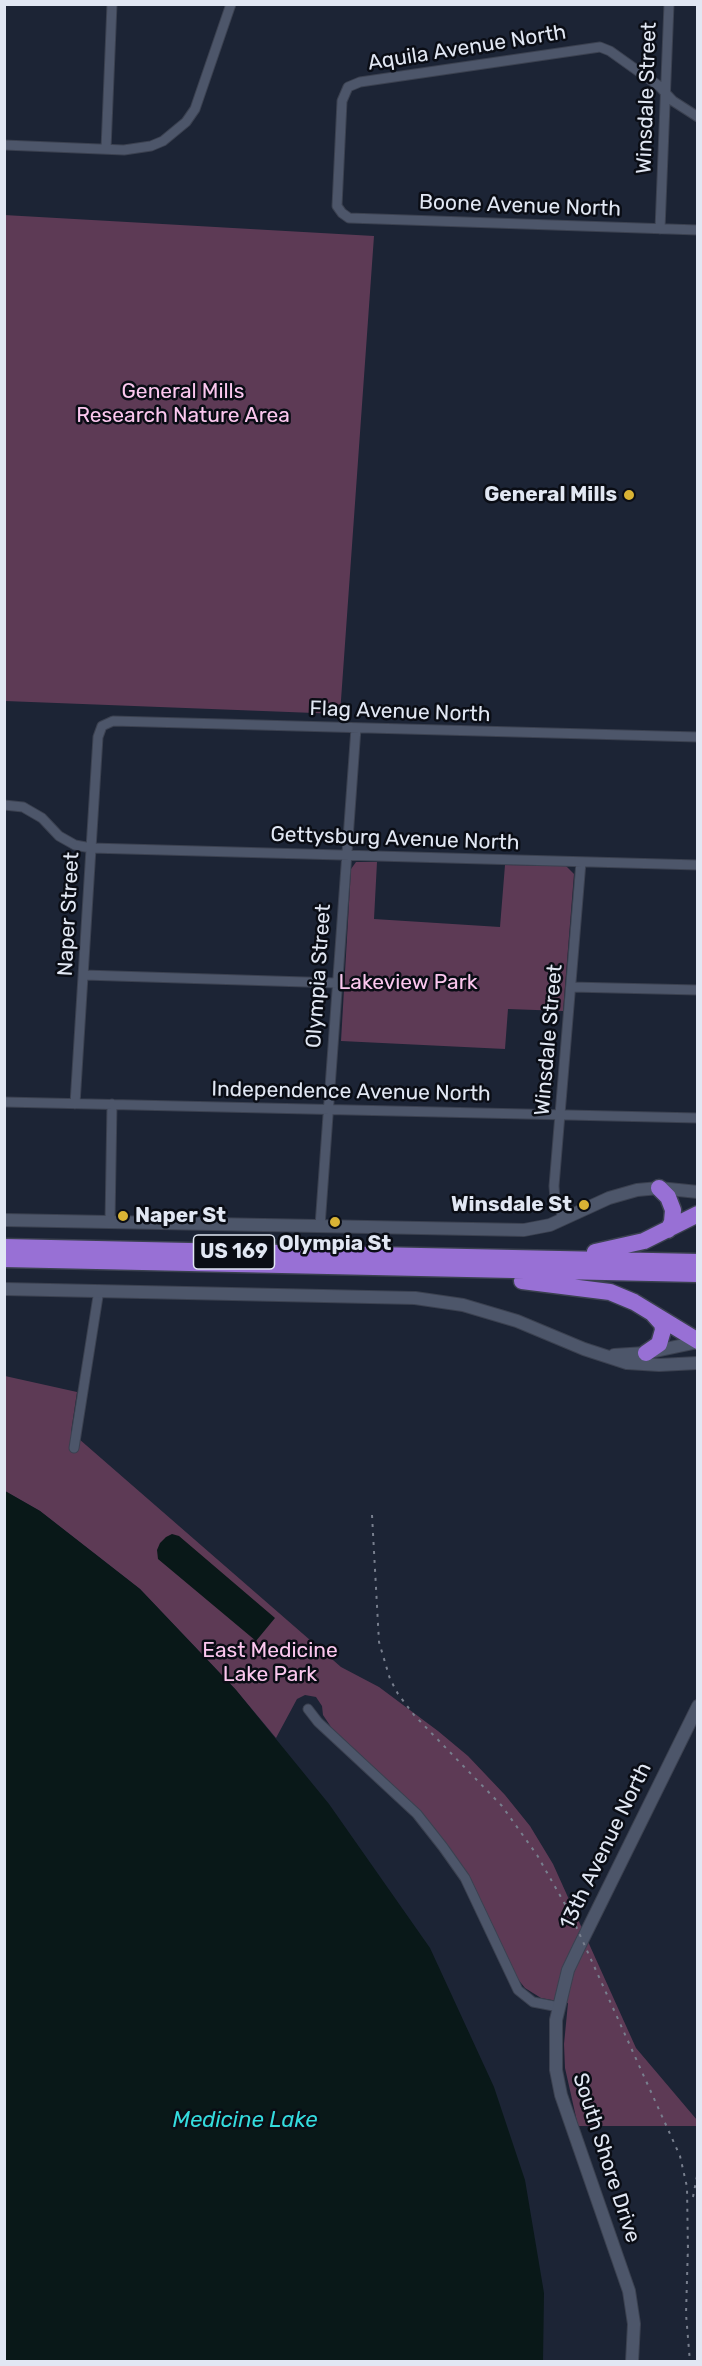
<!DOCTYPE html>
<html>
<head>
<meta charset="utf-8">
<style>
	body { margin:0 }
	#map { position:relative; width:702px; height:2366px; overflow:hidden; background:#1c2435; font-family:Rubik,sans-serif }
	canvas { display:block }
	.frame { position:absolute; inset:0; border:6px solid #e1e7f3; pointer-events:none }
</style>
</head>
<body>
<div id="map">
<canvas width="702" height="2366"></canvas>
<div class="frame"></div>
</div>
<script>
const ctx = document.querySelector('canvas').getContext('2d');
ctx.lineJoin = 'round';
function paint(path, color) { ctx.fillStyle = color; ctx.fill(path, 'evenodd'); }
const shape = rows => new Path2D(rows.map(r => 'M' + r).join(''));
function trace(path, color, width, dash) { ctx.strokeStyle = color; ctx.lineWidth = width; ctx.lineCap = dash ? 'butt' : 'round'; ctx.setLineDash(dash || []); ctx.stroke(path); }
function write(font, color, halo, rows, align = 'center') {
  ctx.font = font + ' Rubik,sans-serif'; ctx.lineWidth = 5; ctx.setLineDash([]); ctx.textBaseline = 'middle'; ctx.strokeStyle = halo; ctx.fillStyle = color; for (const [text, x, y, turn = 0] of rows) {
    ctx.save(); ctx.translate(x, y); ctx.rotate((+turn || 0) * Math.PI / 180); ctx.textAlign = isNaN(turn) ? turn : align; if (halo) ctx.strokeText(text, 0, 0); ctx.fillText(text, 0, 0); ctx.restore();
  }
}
const green = shape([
	[4,215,374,236,340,714,5,701],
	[356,862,377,862,374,919,500,927,505,865,566,866,574,874,563,1011,508,1009,505,1049,341,1041,351,869],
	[5,1376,77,1392,71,1432,341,1667,379,1687,438,1731,468,1756,505,1795,530,1826,553,1864,636,2048,697,2120,697,2126,578,2126,565,2068,564,2044,568,2003,541,1998,525,1988,513,1973,469,1875,419,1810,331,1727,323,1715,322,1706,316,1697,305,1695,297,1699,276,1738,236,1690,140,1589,40,1511,5,1491]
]);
const water = shape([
	[5,1491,40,1511,140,1589,236,1690,329,1804,430,1948,494,2087,525,2180,544,2293,543,2361,5,2361],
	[172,1534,179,1536,275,1618,256,1641,158,1559,157,1550,160,1543,166,1537]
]);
const minor = shape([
	[698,117,673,101,659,86,610,51,600,47,360,82,348,87,342,101,337,206,342,213,349,218,698,230],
	[4,145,124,150,151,146,163,141,186,122,195,109,231,4],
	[106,149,112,4],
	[660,229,669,4],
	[4,805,23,807,42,818,59,836,75,845,91,848,698,865],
	[84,975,337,983],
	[571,987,698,990],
	[4,1102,698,1118],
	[75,1104,98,737,102,726,113,721,698,737],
	[564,1219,555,1199,554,1186,581,862],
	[110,1222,112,1104],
	[320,1226,356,728],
	[74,1448,99,1290],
	[308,1709,318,1722,417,1814,443,1847,465,1878,518,1990,533,2002,559,2007]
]);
const tertiary = shape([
	[4,1220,524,1230,550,1225,609,1198,637,1190,659,1188,698,1192],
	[4,1289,415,1298,463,1305,517,1321,584,1349,627,1363,659,1365,698,1363],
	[614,1355,646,1353,698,1342],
	[632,2362,634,2324,629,2291,561,2095,556,2070,556,2020,568,1970,579,1947,698,1706]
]);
const motorway = shape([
	[659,1188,668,1197,673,1210,672,1222,668,1230],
	[4,1247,698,1262],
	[595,1252,644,1241,698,1214],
	[4,1259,698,1274],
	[522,1281,610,1292,634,1302,698,1341],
	[646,1353,659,1344,663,1330,662,1324,653,1314]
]);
const rail = shape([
	[372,1515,379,1642,390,1679,398,1694,414,1715,502,1806,537,1855,570,1913,680,2156,687,2187,688,2254],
	[693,2197,698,2171],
	[688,2245,686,2314,690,2362]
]);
const markers = [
	[629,495,6,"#d9b334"],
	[584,1205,6,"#d9b334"],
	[123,1216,6,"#d9b334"],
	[335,1222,6,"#d9b334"]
];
const shields = [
	[234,1252,81]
];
const shieldNames = [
	["US 169",234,1252]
];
const streetNames = [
	["Aquila Avenue North",467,48,-9],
	["Winsdale Street",647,98,-88],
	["Boone Avenue North",520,206,2],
	["Flag Avenue North",400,712,2],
	["Gettysburg Avenue North",395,839,2],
	["Naper Street",69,914,-87],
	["Olympia Street",319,976,-86],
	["Winsdale Street",549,1040,-85],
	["Independence Avenue North",351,1092,1],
	["13th Avenue North",606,1846,-64],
	["South Shore Drive",606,2158,72]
];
const parkNames = [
	["General Mills",183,392],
	["Research Nature Area",183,416],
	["Lakeview Park",408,983],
	["East Medicine",270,1651],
	["Lake Park",270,1675]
];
const poiNames = [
	["General Mills",617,495],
	["Winsdale St",572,1205],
	["Naper St",135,1216,"left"],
	["Olympia St",335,1244,"center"]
];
const waterNames = [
	["Medicine Lake",245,2121]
];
paint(green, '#5d3a55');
paint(water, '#091818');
trace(minor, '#3b4150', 11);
trace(tertiary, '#3b4150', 14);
trace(motorway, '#3b4150', 19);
trace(minor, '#4d566a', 9);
trace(tertiary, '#4d566a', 12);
trace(motorway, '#9870d5', 16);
trace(rail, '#787f8e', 2, [3, 6]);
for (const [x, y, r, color] of markers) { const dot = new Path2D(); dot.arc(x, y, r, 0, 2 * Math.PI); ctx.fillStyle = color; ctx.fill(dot); trace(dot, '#0a0d15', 2); }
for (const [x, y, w] of shields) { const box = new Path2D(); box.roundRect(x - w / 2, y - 17, w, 34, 4.5); ctx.fillStyle = '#0a0d15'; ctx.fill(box); trace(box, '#e1e7f3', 1.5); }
write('bold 20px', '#e1e7f3', null, shieldNames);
write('21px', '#e1e7f3', '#0a0d15', streetNames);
write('21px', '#fbc7ee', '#0a0d15', parkNames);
write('bold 21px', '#e1e7f3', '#0a0d15', poiNames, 'right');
write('italic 22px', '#34dcde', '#0a0d15', waterNames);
</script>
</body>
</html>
